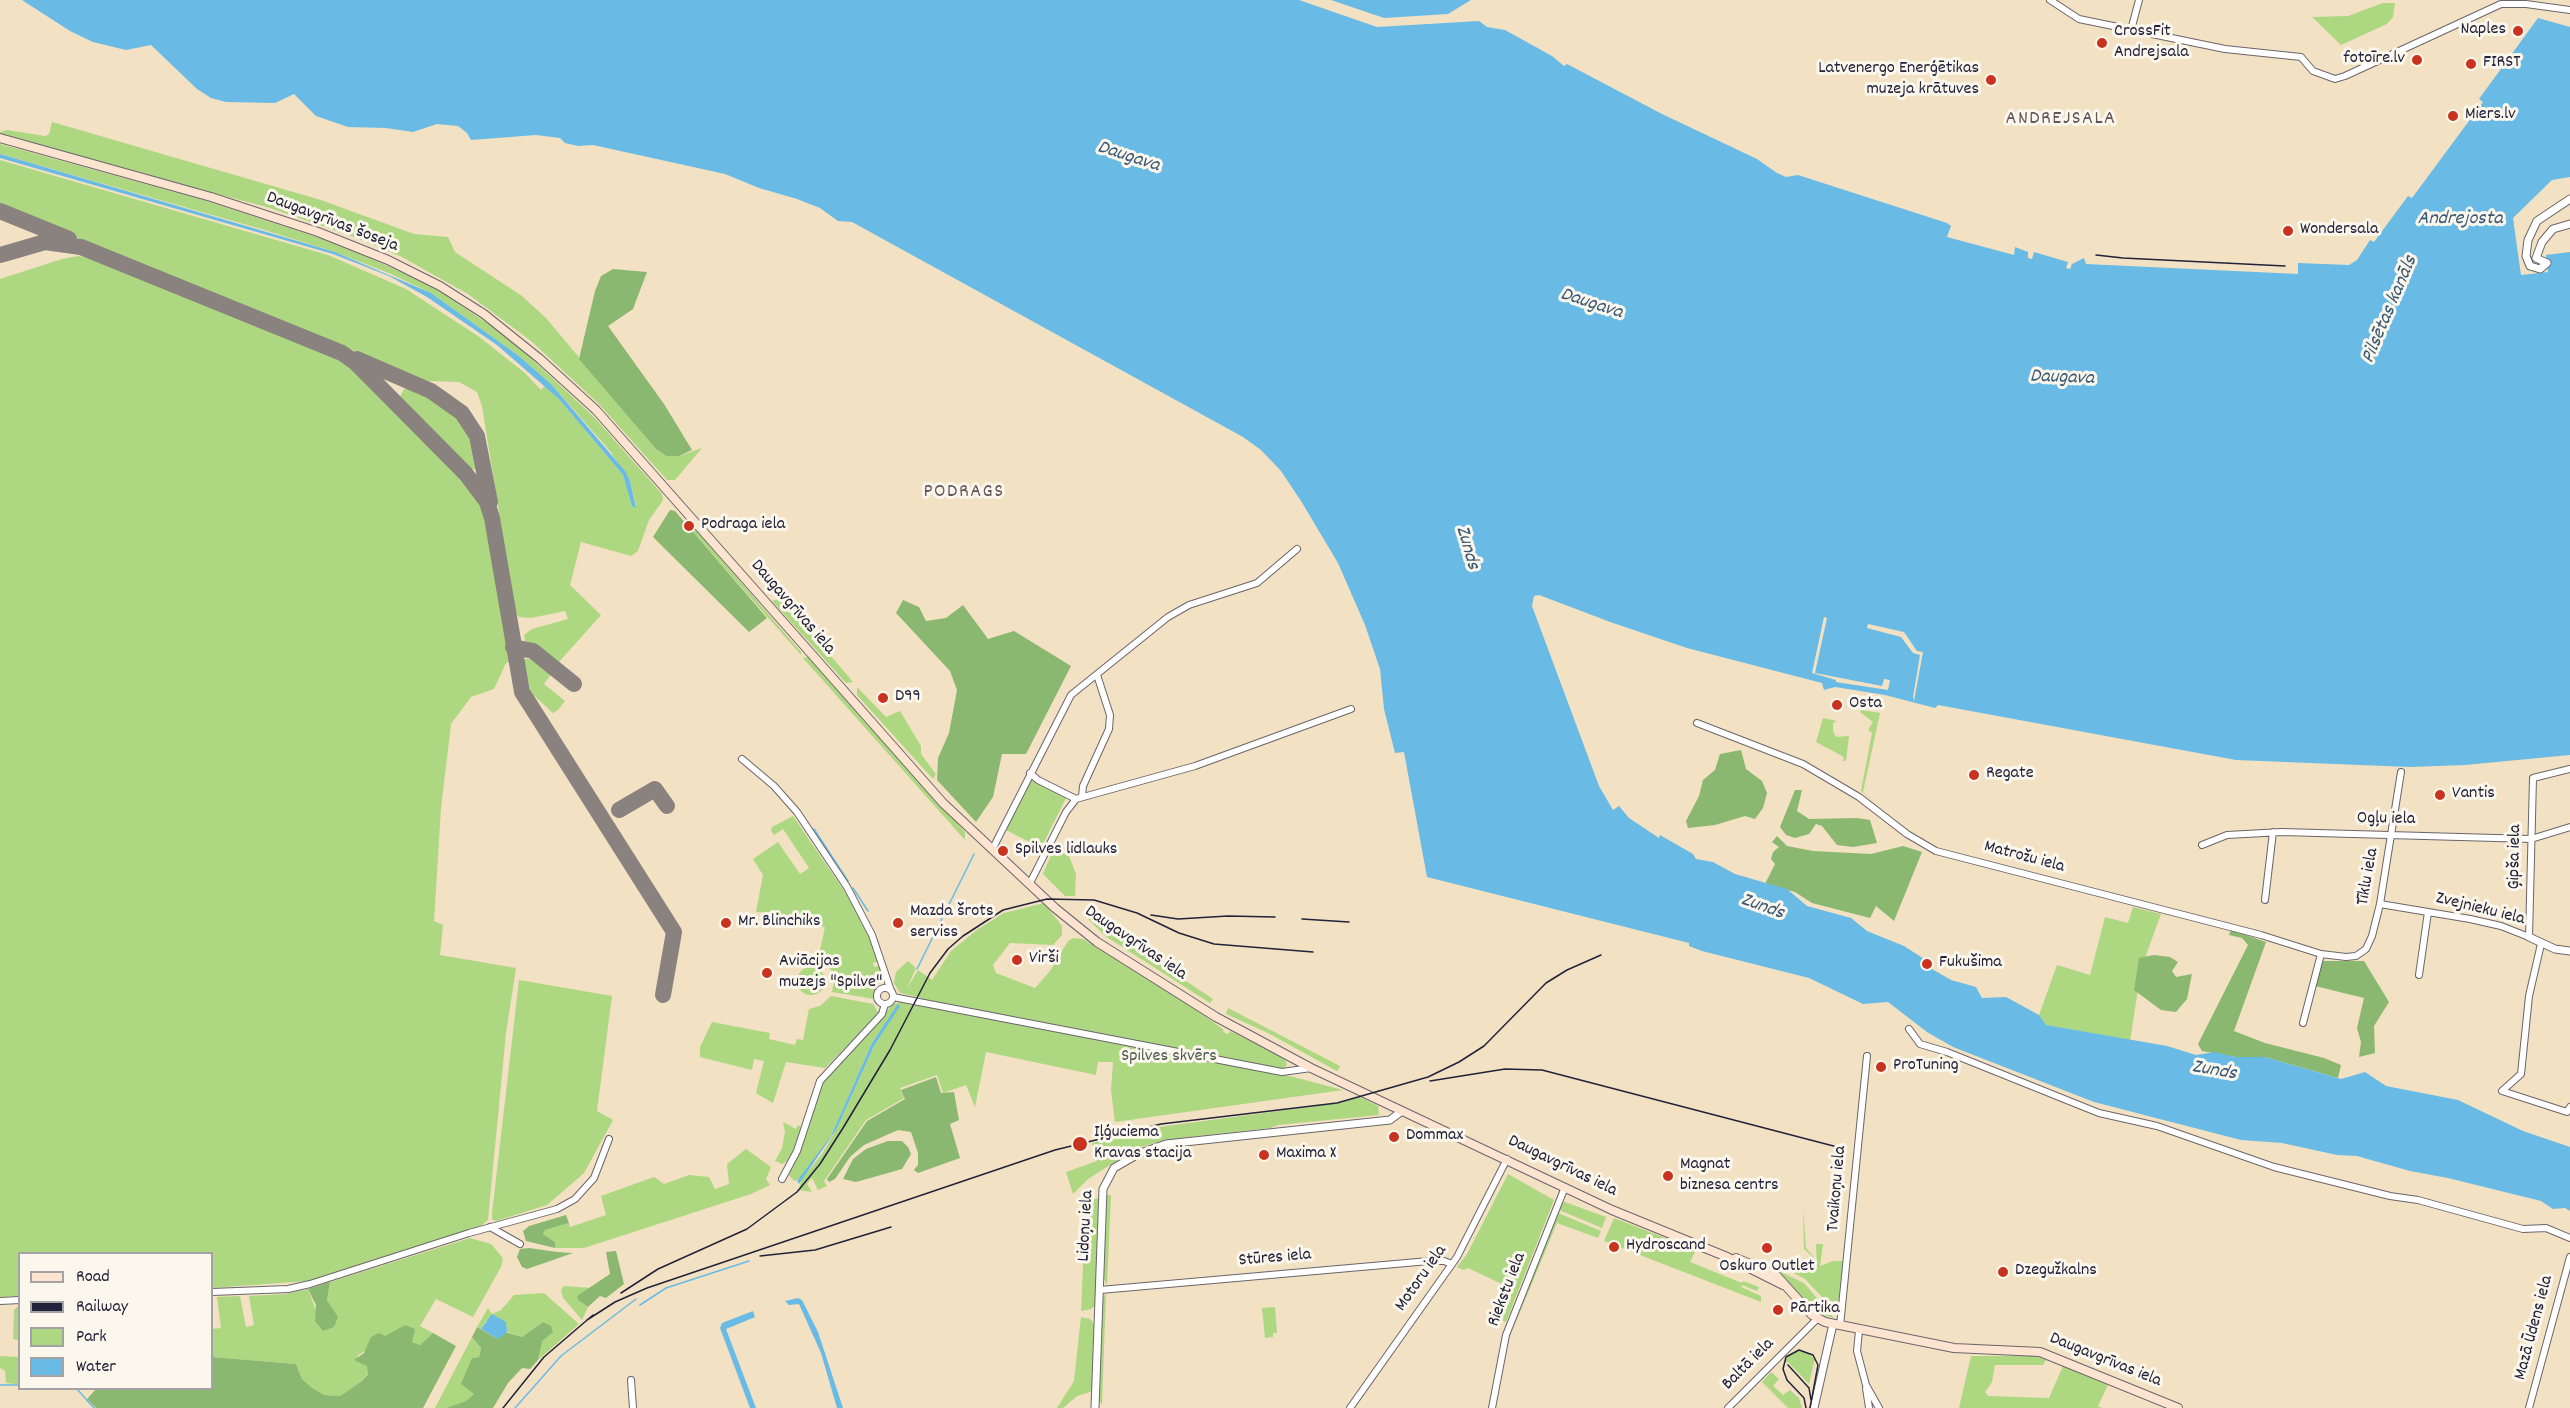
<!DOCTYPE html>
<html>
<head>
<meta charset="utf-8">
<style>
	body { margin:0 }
	#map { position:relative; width:2570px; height:1408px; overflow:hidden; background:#f2e1c3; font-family:Dekko,sans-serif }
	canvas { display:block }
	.legend { position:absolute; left:18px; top:1252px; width:195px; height:138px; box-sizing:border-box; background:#fbf7ec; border:2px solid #a4a2a5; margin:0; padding:8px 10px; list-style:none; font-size:18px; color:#22223b }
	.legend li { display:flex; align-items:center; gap:12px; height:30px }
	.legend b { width:30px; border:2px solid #a4a2a5 }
</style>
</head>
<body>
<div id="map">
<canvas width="2570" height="1408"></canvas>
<ul class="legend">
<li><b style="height:8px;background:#fde4d1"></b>Road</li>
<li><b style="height:8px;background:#22223b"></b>Railway</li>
<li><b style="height:16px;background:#aed782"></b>Park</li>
<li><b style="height:16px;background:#69bbe5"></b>Water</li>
</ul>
</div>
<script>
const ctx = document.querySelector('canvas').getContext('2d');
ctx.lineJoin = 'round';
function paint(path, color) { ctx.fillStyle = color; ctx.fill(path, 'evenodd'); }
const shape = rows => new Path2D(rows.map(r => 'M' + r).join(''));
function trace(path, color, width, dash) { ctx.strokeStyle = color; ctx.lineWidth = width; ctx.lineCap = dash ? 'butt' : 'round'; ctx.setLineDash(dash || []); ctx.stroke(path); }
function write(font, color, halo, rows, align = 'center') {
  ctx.font = font + ' Dekko,sans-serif'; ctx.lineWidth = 6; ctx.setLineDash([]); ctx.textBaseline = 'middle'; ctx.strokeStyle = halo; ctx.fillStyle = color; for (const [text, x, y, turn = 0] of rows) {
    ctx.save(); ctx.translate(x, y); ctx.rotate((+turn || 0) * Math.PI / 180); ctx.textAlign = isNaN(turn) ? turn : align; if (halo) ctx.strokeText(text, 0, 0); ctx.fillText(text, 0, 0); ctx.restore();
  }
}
const green = shape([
	[2383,3,2395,3,2393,17,2387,24,2341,45,2312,17,2348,16],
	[52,122,321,200,414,234,448,237,455,252,522,296,546,318,656,449,666,456,679,456,702,448,675,480,667,480,599,404,531,341,468,294,400,256,354,237,270,208,4,137,0,132,7,130,45,136,49,134],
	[0,144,200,199,335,243,429,284,508,337,594,417,662,494,663,500,649,520,638,551,631,556,581,542,570,585,601,615,558,663,525,641,524,635,532,629,568,619,565,611,531,618,519,617,515,612,482,406,477,392,459,382,427,381,0,206,0,160,328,255,406,289,478,336,525,373,541,390,545,386,559,399,623,475,632,505,636,506,630,481,610,451,552,385,519,356,431,293,391,274,335,252,261,229,0,154],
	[78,256,105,261,133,272,322,350,343,362,367,382,452,468,477,497,488,524,510,662,506,663,494,689,471,697,451,724,441,808,434,921,443,925,440,955,516,968,506,1033,488,1220,481,1226,308,1281,212,1288,212,1254,20,1254,19,1296,0,1297,0,279,62,259],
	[404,389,409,389,436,400,460,417,467,428,476,452,476,469,469,469,404,403,400,397],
	[695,529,801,652,801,655,691,530],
	[782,598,853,682,846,683,772,601],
	[808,657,965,832,965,840,803,658],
	[523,659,534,659,552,673,544,684,565,701,558,710,553,713,531,693],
	[857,687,886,717,900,711,921,746,921,754,936,774,933,779,857,695],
	[1861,710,1880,713,1863,792,1879,805,1861,791,1872,733,1868,730,1873,722,1860,712],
	[1823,718,1837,721,1833,723,1833,731,1836,737,1849,736,1846,761,1843,761,1844,757,1816,742],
	[1031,780,1066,798,1041,848,1006,830],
	[793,816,849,898,871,942,880,961,873,963,874,967,879,966,884,980,876,985,835,978,826,961,819,955,825,927,819,926,820,920,796,915,791,919,776,916,776,913,756,912,763,875,753,859,778,842,800,874,809,868,783,829,774,835,771,831,772,827],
	[1054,848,1069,856,1076,874,1075,896,1065,896,1043,874],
	[1044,903,1062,926,1062,935,1053,945,1010,943,993,965,996,973,1035,988,1050,971,1068,941,1073,938,1083,939,1194,1008,1224,1030,1223,1032,1228,1034,1230,1031,1284,1058,1287,1064,1282,1074,1343,1090,1115,1122,1111,1090,1113,1062,1098,1062,1096,1075,986,1052,975,1107,966,1085,943,1093,937,1075,900,1088,904,1098,866,1120,824,1181,827,1186,818,1190,812,1178,807,1184,812,1192,799,1190,801,1180,822,1154,836,1130,874,1046,899,1005,872,1043,831,1136,802,1178,794,1181,789,1175,823,1083,892,1005,900,1002,918,1006,922,998,900,993,894,983,896,972,908,961,916,968,907,989,918,970,932,980,951,951,978,929,1004,913],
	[2133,907,2161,914,2141,969,2130,1042,2046,1025,2039,1015,2057,965,2090,975,2105,917,2128,923],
	[1092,914,1092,918,1103,926,1213,999,1210,1003,1105,936,1088,919],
	'797 981a14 14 0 1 1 28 0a14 14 0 1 1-28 0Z',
	[519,980,612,996,597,1111,613,1120,584,1173,547,1205,496,1221,492,1219,492,1213],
	[834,982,875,989,874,999,832,992],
	[831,996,873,1004,879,1014,825,1068,786,1062,773,1103,756,1093,764,1061,754,1059,752,1070,700,1057,700,1047,712,1022,770,1033,769,1039,795,1045,797,1039,803,1040,809,1009,820,1006],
	[1228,1008,1340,1066,1340,1067,1337,1071,1268,1033,1226,1014],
	[1360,1097,1378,1106,1379,1115,1278,1125,1270,1128,1164,1140,1141,1147,1113,1163,1088,1179,1073,1194,1066,1172,1097,1161,1092,1143,1159,1127,1339,1103],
	[783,1122,796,1129,798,1125,801,1127,790,1159,782,1164,775,1161,782,1148,785,1132],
	[746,1149,771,1167,766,1179,770,1185,751,1194,584,1248,555,1248,555,1242,543,1234,545,1230,569,1223,570,1227,606,1215,601,1196,654,1177,664,1184,689,1175,709,1177,715,1189,729,1184,727,1164],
	[1508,1174,1554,1200,1506,1322,1498,1319,1510,1295,1508,1287,1468,1268,1463,1270,1457,1267,1467,1254],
	[1106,1195,1111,1195,1107,1285,1103,1277],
	[1100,1198,1096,1305,1091,1309,1081,1311,1085,1219,1091,1218,1089,1200],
	[1562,1201,1606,1217,1602,1228,1559,1210],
	[1803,1207,1806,1248,1813,1256,1815,1269,1817,1268,1816,1244,1823,1244,1820,1266,1833,1261,1843,1261,1837,1313,1805,1279,1784,1268,1784,1265,1799,1264,1813,1267,1812,1256,1804,1249],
	[1558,1213,1601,1231,1598,1238,1557,1223,1512,1332],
	[1614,1218,1696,1250,1690,1262,1742,1283,1743,1281,1759,1287,1757,1291,1742,1285,1741,1287,1761,1296,1761,1302,1604,1241],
	[470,1238,491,1244,503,1258,501,1267,473,1317,436,1299,420,1326,433,1333,420,1345,412,1342,405,1325,357,1356,368,1366,368,1373,362,1381,340,1396,324,1395,311,1387,302,1379,296,1364,212,1357,212,1329,221,1328,217,1297,240,1296,246,1327,254,1325,249,1296,285,1294,308,1289,317,1313,333,1311,327,1300,330,1282],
	[1781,1272,1804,1283,1834,1318,1819,1314,1782,1277],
	[564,1286,592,1288,577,1296,578,1300,588,1307,582,1320,563,1298,561,1290],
	[544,1293,579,1324,538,1360,543,1322,522,1337,507,1332,506,1324,486,1321,481,1329,477,1327,488,1308,492,1314,501,1310,514,1295],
	[1106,1293,1102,1405,1099,1400,1102,1299],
	[19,1305,19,1384,15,1384,6,1383,5,1371,0,1368,0,1356,18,1357,19,1340,13,1339,14,1310],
	[1275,1307,1277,1333,1273,1333,1273,1337,1265,1338,1262,1308],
	[1081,1317,1090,1319,1095,1325,1093,1391,1077,1396,1063,1408,1057,1408,1074,1381],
	[472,1337,481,1348,479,1357,472,1358,474,1394,466,1401,446,1408,435,1408],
	[1796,1351,1807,1352,1815,1359,1809,1384,1788,1362,1784,1363,1789,1355],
	[1971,1356,2036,1356,2046,1360,2043,1365,1995,1365,1992,1382,1985,1392,1988,1396,2049,1398,2063,1366,2108,1385,2098,1406,2102,1408,1959,1408],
	[1771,1372,1779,1379,1773,1386,1783,1395,1790,1390,1799,1398,1802,1408,1788,1408,1762,1382]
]);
const forest = shape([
	[613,269,647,272,633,309,608,326,664,404,692,450,679,456,666,456,656,449,579,359,595,291,601,276],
	[670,510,675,511,767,618,749,632,653,537],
	[903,600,919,607,926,621,946,618,963,605,988,639,1014,631,1071,666,1026,754,1002,754,993,797,976,822,937,780,938,758,949,733,957,690,950,671,896,613],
	[1741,750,1746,769,1762,781,1767,793,1763,808,1755,819,1745,816,1715,825,1688,828,1686,821,1699,796,1703,780,1715,770,1720,754],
	[1795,790,1802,790,1797,811,1809,819,1857,818,1870,820,1877,843,1853,847,1837,845,1822,826,1816,824,1809,834,1795,838,1786,835,1780,827],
	[1777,836,1787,846,1813,851,1871,854,1903,846,1922,852,1894,921,1876,906,1870,918,1812,903,1795,892,1765,884,1775,864,1771,859,1773,852,1779,847,1772,842],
	[2231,930,2266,942,2234,1031,2265,1043,2324,1058,2341,1065,2338,1078,2265,1057,2235,1057,2202,1051,2198,1044,2248,945,2242,938,2229,935],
	[2154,955,2170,957,2178,962,2172,971,2176,977,2192,974,2187,999,2176,1012,2161,1010,2134,990,2139,958],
	[2321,961,2364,961,2389,1002,2374,1026,2375,1053,2359,1057,2361,1042,2357,1028,2364,998,2315,986],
	[936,1077,941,1093,954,1092,959,1120,950,1124,960,1158,918,1173,914,1170,918,1165,918,1153,911,1132,898,1130,864,1145,850,1157,835,1179,829,1182,827,1179,867,1121,905,1099,901,1090],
	[888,1141,902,1141,908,1147,911,1154,902,1169,856,1182,843,1179,853,1159,866,1149],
	[566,1215,569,1223,545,1230,543,1234,555,1242,555,1248,526,1241,523,1231,529,1226],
	[529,1248,557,1252,573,1253,527,1269,522,1267,517,1257,520,1249],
	[616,1251,624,1284,606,1298,600,1296,588,1307,578,1300,577,1296,610,1274,606,1252],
	[330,1282,327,1300,338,1317,334,1327,323,1331,315,1321,316,1305,308,1289],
	[543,1322,551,1326,553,1332,542,1341,538,1360,530,1369,522,1368,508,1383,493,1408,446,1408,466,1401,474,1394,461,1384,472,1358,479,1357,481,1348,472,1337,477,1327,498,1339,505,1332,522,1337],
	[405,1325,415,1329,412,1342,420,1345,433,1333,456,1346,423,1408,96,1408,87,1399,96,1389,212,1388,212,1357,296,1364,302,1379,311,1387,324,1395,340,1396,362,1381,368,1374,367,1366,354,1360,364,1353,371,1337,379,1333,385,1336]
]);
const water = shape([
	[22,0,1299,0,1377,27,1479,21,1487,27,1505,30,1552,56,1564,66,1567,64,1662,114,1757,159,1777,173,1786,177,1798,175,1947,223,1951,226,1947,237,2014,255,2015,247,2028,252,2028,258,2032,259,2034,252,2068,262,2066,268,2070,269,2072,264,2084,258,2086,264,2298,274,2298,263,2349,265,2357,260,2370,240,2374,242,2408,196,2412,198,2483,102,2479,99,2538,18,2570,27,2570,177,2552,180,2513,218,2521,275,2548,272,2546,255,2570,252,2570,755,2465,765,2410,767,2236,760,1938,705,1935,708,1885,695,1835,687,1824,690,1822,683,1687,648,1613,623,1539,595,1534,596,1532,606,1599,786,1613,810,1619,806,1629,818,1659,838,1660,835,1693,854,1696,859,1713,862,1735,874,1787,889,1807,906,1851,918,1867,931,1904,946,1921,957,1928,961,1924,966,1928,968,1929,962,1932,969,1951,980,1976,987,1982,998,2006,997,2039,1015,2046,1025,2167,1046,2196,1055,2215,1052,2235,1057,2265,1057,2341,1079,2365,1072,2386,1086,2458,1100,2523,1131,2570,1147,2570,1211,2565,1208,2553,1209,2541,1201,2448,1178,2410,1171,2357,1156,2337,1155,2282,1143,2241,1140,2094,1102,1953,1047,1927,1032,1888,1002,1863,1004,1809,978,1702,951,1689,946,1689,943,1427,877,1404,752,1395,753,1384,709,1380,669,1365,625,1338,563,1301,501,1281,471,1261,450,1243,437,852,222,838,221,820,208,797,199,759,188,725,174,593,145,578,146,565,143,560,138,536,135,471,140,467,133,458,126,437,124,413,132,386,128,348,127,316,116,294,94,275,103,226,102,211,98,197,89,151,45,126,50,93,42,70,31],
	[1331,0,1471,0,1448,14,1384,18],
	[0,154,335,252,431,293,519,356,552,385,625,471,630,481,636,508,632,506,623,475,559,399,497,345,427,297,389,276,333,254,0,158],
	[898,1004,900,1006,874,1046,836,1130,799,1184,797,1181,831,1136,872,1043],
	[798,1298,802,1300,818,1332,843,1408,837,1408,821,1353,799,1304,789,1305,785,1301],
	[753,1311,755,1317,726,1329,756,1408,750,1408,720,1328,722,1323],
	[492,1314,506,1322,507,1332,498,1339,481,1329]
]);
const pier = shape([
	[1824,617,1827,618,1815,673,1882,686,1884,679,1890,680,1888,690,1836,682,1836,680,1812,673],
	[1868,624,1904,632,1917,651,1923,652,1914,701,1913,697,1920,655,1913,653,1901,637,1867,628]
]);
const stream = shape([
	[814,829,848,881],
	[853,888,868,911],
	[917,969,974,854],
	[640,1305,666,1288,749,1261],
	[0,1385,20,1385],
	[76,1388,94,1408],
	[515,1408,561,1356,636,1299]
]);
const taxiway = shape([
	[0,211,69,239],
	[0,255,45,242,81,247,342,353,356,363,466,474,487,502,492,518,522,692,674,932,663,995],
	[357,359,431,391,462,413,477,436,490,502],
	[513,647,533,651,574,684],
	[619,810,655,789,667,806]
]);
const minor = shape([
	[2050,0,2079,19,2225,49,2301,57,2313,71,2335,79,2345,76,2501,4,2526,4,2570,10],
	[2131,30,2139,0],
	[1697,723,1803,764,1859,797,1907,834,1936,851,2261,935,2321,954,2346,957,2356,956,2366,949,2372,936,2380,904,2401,772],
	[742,759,774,786,797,812,847,887,872,935,891,991],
	[1030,773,1038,780,1076,799],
	[1082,797,1083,786,1109,729,1110,715,1097,675],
	[2202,845,2227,835,2282,832,2531,839,2570,827],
	[992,850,1071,695,1168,617,1189,605,1257,583,1297,549],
	[1030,883,1066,812,1076,799,1195,766,1351,709],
	[2265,900,2273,832],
	[2380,904,2470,919,2501,926,2529,937,2533,778,2570,769],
	[2541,944,2529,996,2521,1074,2502,1091,2567,1112,2570,1107],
	[2419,975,2428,912],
	'877 996a8 8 0 1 1 16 0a8 8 0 1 1-16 0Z',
	[893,997,1282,1072,1311,1068],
	[2303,1023,2321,954],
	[1909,1029,1920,1044,1947,1052,2099,1113,2157,1126,2274,1167,2390,1196,2418,1200,2523,1229,2546,1228,2570,1238],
	[782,1179,797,1151,820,1081,882,1014,885,1004],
	[490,1227,520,1244],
	[1100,1290,1429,1261,1444,1261,1452,1264],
	[212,1292,288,1289,310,1284,469,1233,557,1209,575,1199,594,1178,609,1139],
	[0,1301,20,1300],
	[1840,1326,1867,1056],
	[1859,1331,1857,1351,1866,1385,1879,1408],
	[631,1380,633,1408],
	[1866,1388,1869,1408],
	[1350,1408,1457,1257,1507,1159],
	[1492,1408,1506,1335,1565,1187],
	[1728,1408,1817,1319],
	[2529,1408,2570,1257]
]);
const tertiary = shape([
	[2547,263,2540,269,2530,266,2526,256,2528,240,2537,221,2570,199],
	[2547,263,2536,258,2542,242,2553,229,2570,224],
	[2529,937,2555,949,2570,951],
	[1095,1408,1103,1189,1114,1168,1138,1154,1166,1144,1390,1120,1402,1111],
	[1814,1408,1833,1324]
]);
const secondary = shape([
	[0,138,211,197,318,232,388,260,440,286,484,314,540,359,596,410,943,803,1055,908,1097,942,1216,1017,1311,1068,1612,1210,1727,1257,1783,1285],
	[1736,1258,1776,1275,1812,1315,1825,1322,1954,1348,2040,1352,2178,1408]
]);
const tram = shape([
	[1788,1365,1809,1388,1811,1400],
	[1806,1408,1804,1398,1787,1380,1783,1369,1786,1357,1799,1350,1813,1355,1818,1365,1810,1408]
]);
const rail = shape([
	[2096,255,2123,258,2285,266],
	[1151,915,1178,919,1228,916,1275,917],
	[1302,919,1349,922],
	[1430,1081,1505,1069,1542,1070,1845,1149],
	[760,1256,815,1250,891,1227],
	[621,1293,658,1269,747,1229,797,1192,820,1164,843,1128,890,1050,930,973,948,949,963,936,1003,910,1047,899,1094,900,1137,913,1179,933,1214,944,1313,952],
	[587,1320,615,1302,647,1288,1055,1150,1161,1124,1337,1103,1428,1077,1459,1062,1484,1046,1546,983,1567,970,1601,955],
	[503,1408,544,1357,593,1315]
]);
const markers = [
	[2518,31,6,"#c8321e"],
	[2102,43,6,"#c8321e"],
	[2417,60,6,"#c8321e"],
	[2471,64,6,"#c8321e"],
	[1991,80,6,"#c8321e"],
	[2453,116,6,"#c8321e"],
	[2288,231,6,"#c8321e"],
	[689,526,6,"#c8321e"],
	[883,698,6,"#c8321e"],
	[1837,705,6,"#c8321e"],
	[1974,775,6,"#c8321e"],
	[2440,795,6,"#c8321e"],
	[1003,851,6,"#c8321e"],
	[726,923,6,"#c8321e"],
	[898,923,6,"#c8321e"],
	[1017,960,6,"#c8321e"],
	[1927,964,6,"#c8321e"],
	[767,973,6,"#c8321e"],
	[1881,1067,6,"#c8321e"],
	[1394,1137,6,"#c8321e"],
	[1080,1144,8,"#c8321e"],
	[1264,1155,6,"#c8321e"],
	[1668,1176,6,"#c8321e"],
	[1614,1247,6,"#c8321e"],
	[1767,1248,6,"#c8321e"],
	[2003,1272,6,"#c8321e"],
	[1778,1310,6,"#c8321e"]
];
const poiNames = [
	["Naples",2506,31,"right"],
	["CrossFit",2114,33],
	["Andrejsala",2114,54],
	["fotoīre.lv",2405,60,"right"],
	["FIRST",2483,64],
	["Latvenergo Enerģētikas",1979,70,"right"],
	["muzeja krātuves",1979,91,"right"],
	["Miers.lv",2465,116],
	["Wondersala",2300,231],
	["Podraga iela",701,526],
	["D99",895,698],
	["Osta",1849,705],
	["Regate",1986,775],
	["Vantis",2452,795],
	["Spilves lidlauks",1015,851],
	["Mazda šrots",910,913],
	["serviss",910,934],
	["Mr. Blinchiks",738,923],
	["Virši",1029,960],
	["Aviācijas",779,963],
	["muzejs \"Spilve\"",779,984],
	["Fukušima",1939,964],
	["ProTuning",1893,1067],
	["Iļģuciema",1094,1134],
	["Kravas stacija",1094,1155],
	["Dommax",1406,1137],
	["Maxima X",1276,1155],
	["Magnat",1680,1166],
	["biznesa centrs",1680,1187],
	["Hydroscand",1626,1247],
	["Oskuro Outlet",1767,1268,"center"],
	["Dzegužkalns",2015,1272],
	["Pārtika",1790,1310]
];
const streetNames = [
	["Daugavgrīvas šoseja",332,223,21],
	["Daugavgrīvas iela",792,608,49],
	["Ogļu iela",2386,820,1],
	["Ģipša iela",2516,857,-89],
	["Matrožu iela",2024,858,15],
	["Tīklu iela",2369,877,-80],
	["Zvejnieku iela",2480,910,14],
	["Daugavgrīvas iela",1135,944,34],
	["Daugavgrīvas iela",1562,1167,26],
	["Tvaikoņu iela",1838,1189,-85],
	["Lidoņu iela",1087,1226,-87],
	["Stūres iela",1275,1259,-5],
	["Motoru iela",1422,1279,-55],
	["Riekstu iela",1508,1290,-69],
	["Mazā Ūdens iela",2535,1328,-75],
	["Daugavgrīvas iela",2105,1361,22],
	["Baltā iela",1749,1365,-45]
];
const parkNames = [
	["Spilves skvērs",1169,1058]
];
const neighbourhoodNames = [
	["ANDREJSALA",2061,120],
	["PODRAGS",964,493]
];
const waterNames = [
	["Daugava",1128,158,18],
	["Andrejosta",2460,220],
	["Daugava",1591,305,18],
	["Pilsētas kanāls",2391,310,-67],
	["Daugava",2062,379,2],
	["Zunds",1466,548,74],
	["Zunds",1762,908,20],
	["Zunds",2214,1072,10]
];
paint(green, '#aed782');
paint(forest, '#8ab870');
paint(water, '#69bbe5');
paint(pier, '#f2e1c3');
trace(stream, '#69bbe5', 1.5);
trace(taxiway, '#8a827f', 16);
trace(minor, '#6b656b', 8);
trace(tertiary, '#6b656b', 9);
trace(secondary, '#6b656b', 10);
trace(minor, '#fff', 6);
trace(tertiary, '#fff', 7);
trace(secondary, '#fde4d1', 8);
trace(tram, '#22223b', 1.5);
trace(rail, '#22223b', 1.5);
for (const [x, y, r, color] of markers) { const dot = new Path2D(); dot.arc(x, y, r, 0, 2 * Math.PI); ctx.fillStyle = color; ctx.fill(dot); trace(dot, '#fbf7ec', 2); }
write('18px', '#22223b', '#fbf7ec', poiNames, 'left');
write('18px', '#22223b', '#fbf7ec', streetNames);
write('18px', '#4c5850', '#fbf7ec', parkNames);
ctx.letterSpacing = '1.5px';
write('20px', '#62555a', '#fbf7ec', neighbourhoodNames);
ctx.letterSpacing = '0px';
write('italic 20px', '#3b5876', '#fbf7ec', waterNames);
</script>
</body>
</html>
